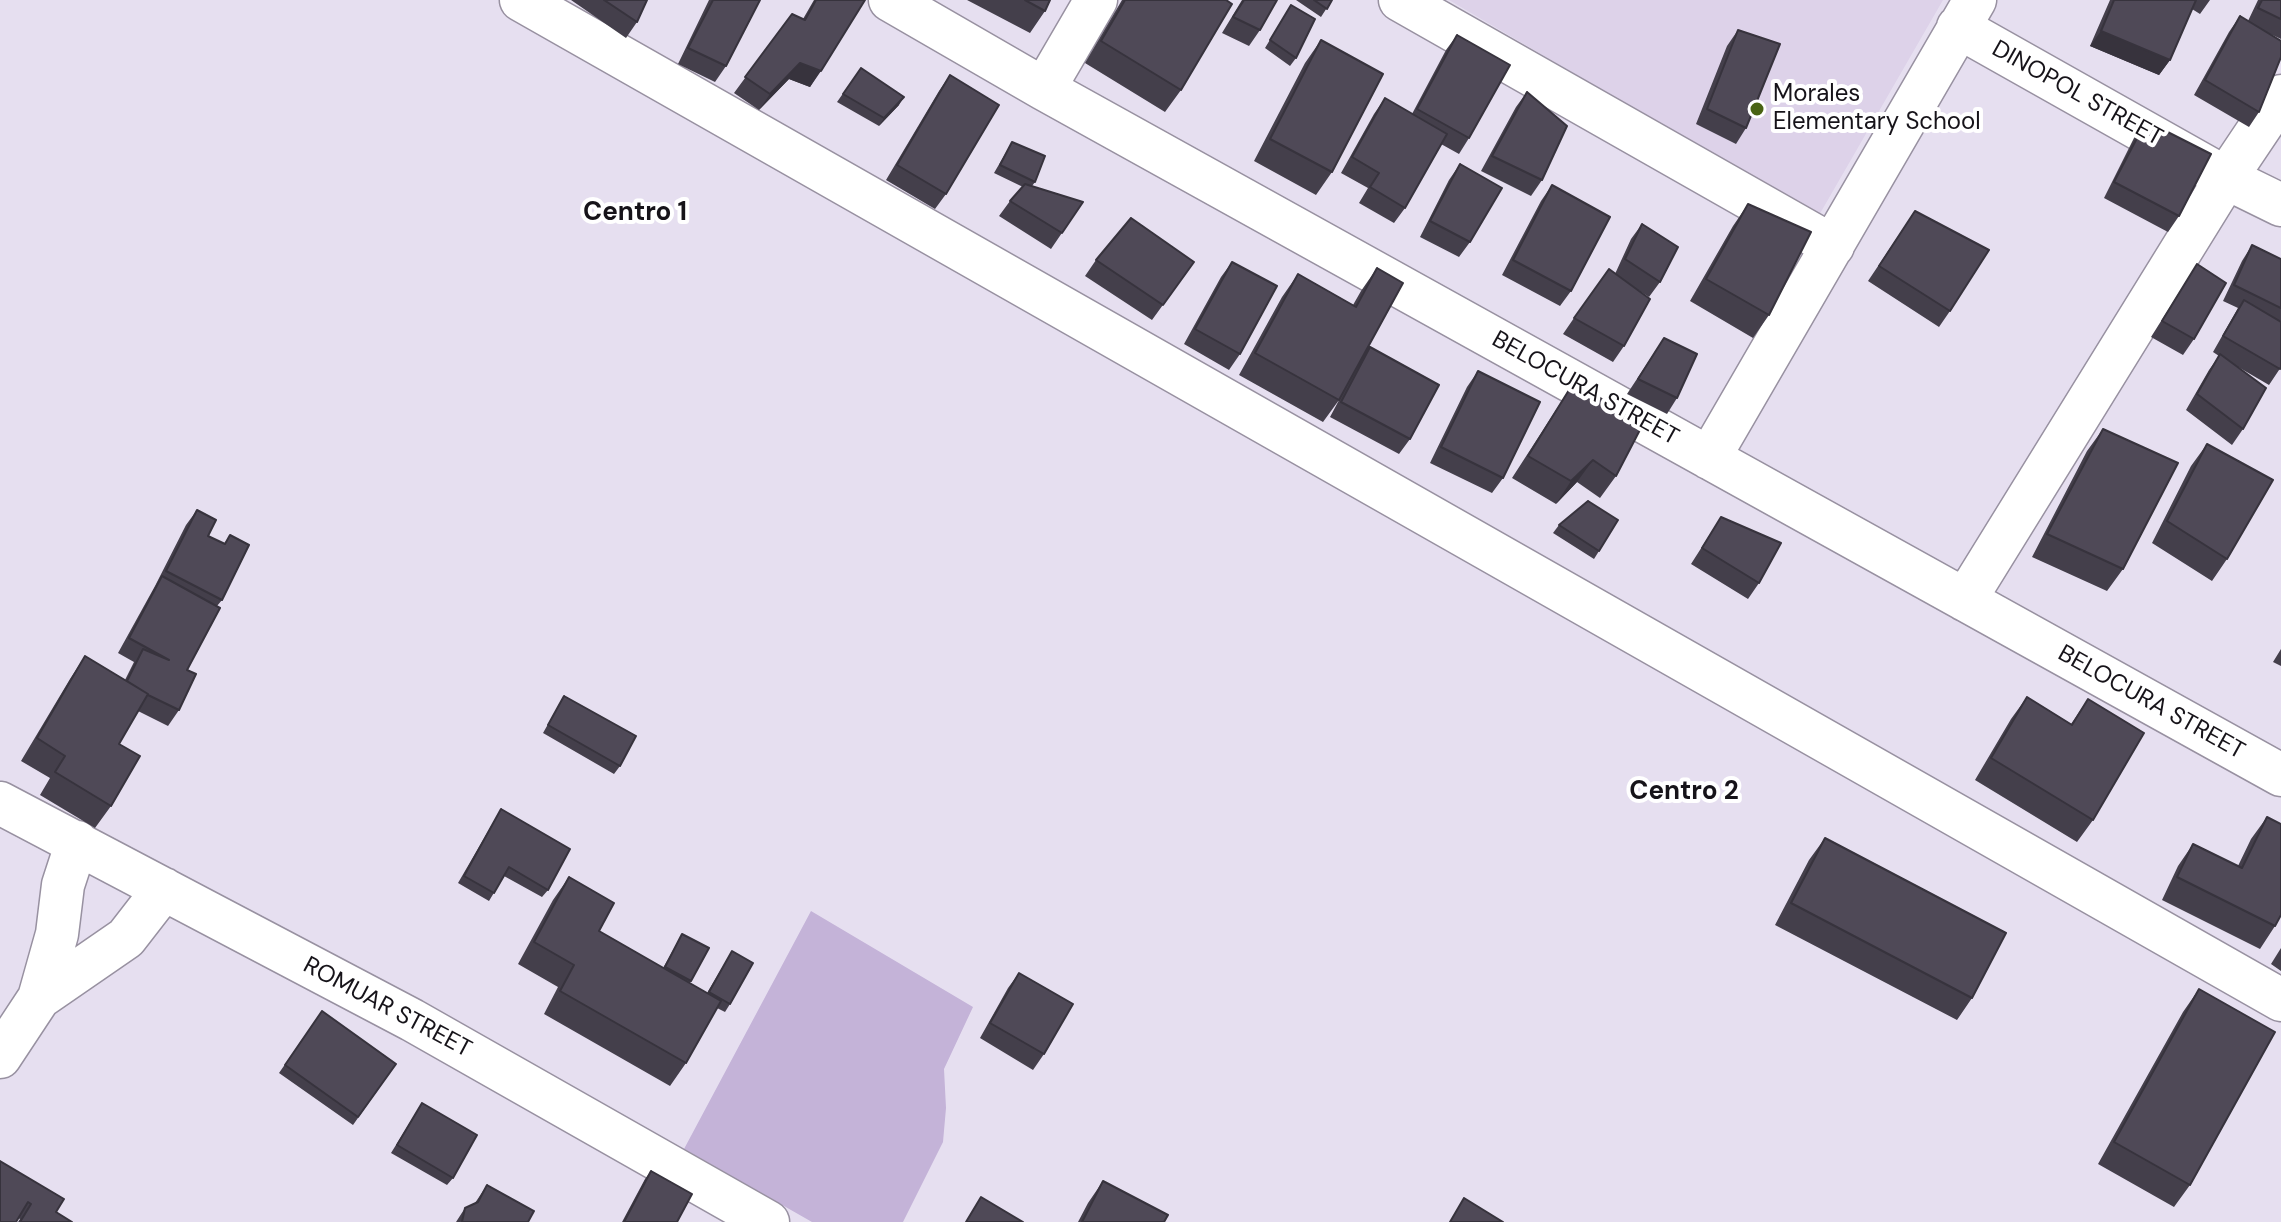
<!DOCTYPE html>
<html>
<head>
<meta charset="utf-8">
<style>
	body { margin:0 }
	canvas { display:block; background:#e6dff0 }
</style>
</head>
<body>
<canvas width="2281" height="1222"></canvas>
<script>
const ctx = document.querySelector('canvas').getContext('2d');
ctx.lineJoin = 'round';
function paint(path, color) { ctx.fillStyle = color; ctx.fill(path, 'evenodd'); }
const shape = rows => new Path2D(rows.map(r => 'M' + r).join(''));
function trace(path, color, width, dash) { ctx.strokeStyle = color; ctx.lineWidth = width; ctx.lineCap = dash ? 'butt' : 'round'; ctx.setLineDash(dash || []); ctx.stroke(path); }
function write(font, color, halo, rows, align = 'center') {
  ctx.font = font + ' "DM Sans",sans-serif'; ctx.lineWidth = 8; ctx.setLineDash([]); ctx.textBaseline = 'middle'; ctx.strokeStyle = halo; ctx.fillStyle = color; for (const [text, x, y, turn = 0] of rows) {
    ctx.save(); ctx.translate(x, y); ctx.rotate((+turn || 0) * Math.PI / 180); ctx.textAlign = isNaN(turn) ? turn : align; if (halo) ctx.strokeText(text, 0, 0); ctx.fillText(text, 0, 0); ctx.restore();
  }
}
const built = shape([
	[1449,0,1943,0,1818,217]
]);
const green = shape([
	[811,911,973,1007,944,1069,946,1108,943,1142,903,1222,812,1222,684,1149]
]);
const street = shape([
	[521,0,2281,1000],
	[890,0,1044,89,2281,775],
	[1400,0,1833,246],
	[1958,27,2226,178,2281,205],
	[1044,89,1096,0],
	[1709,458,1975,0],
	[1965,600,2226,178,2281,96],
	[0,803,412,1020,768,1222],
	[39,998,126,938,164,889],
	[0,1057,39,998,57,934,63,885,77,842]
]);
const wall = shape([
	[571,0,647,0,637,22,626,38],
	[709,0,760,0,726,66,715,82,678,64],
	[814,0,865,0,810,87,789,79,759,110,734,93,792,14,803,19],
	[967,0,1050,0,1045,11,1030,33],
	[1122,0,1226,0,1181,90,1165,112,1085,63],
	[1242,0,1277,0,1260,30,1249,46,1222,33],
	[1296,0,1332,0,1321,17],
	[2110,0,2210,0,2200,14,2192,9,2170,60,2159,75,2090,46],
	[2258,0,2281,0,2281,39,2266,32,2259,112,2249,127,2194,95,2229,32,2240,16,2248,21],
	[1291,5,1296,58,1290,66,1265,48],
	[1738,30,1746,128,1736,144,1696,124,1727,46],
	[1457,35,1469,138,1459,154,1441,144,1405,208,1394,223,1359,203,1368,188,1341,173,1374,114,1385,98,1412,114,1446,50],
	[1321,40,1332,172,1316,195,1254,161,1305,63],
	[861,68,899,105,879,126,837,102],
	[950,75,946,194,935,209,886,180,939,91],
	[1527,92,1542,180,1531,196,1481,171,1516,107],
	[2146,121,2179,216,2168,232,2104,198,2135,136],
	[1012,142,1035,182,1032,186,1083,202,1051,249,999,216,1010,201,1023,187,994,173],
	[1460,164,1470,242,1459,257,1420,237,1449,180],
	[1552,185,1571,291,1560,306,1502,275,1541,201],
	[1748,204,1769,315,1753,338,1690,301,1733,226],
	[1915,211,1950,311,1939,327,1868,281],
	[1642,224,1660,282,1649,297,1635,288,1624,346,1613,362,1563,334,1574,318,1615,274,1631,239],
	[2252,245,2281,259,2281,367,2269,385,2233,364,2243,429,2232,445,2186,410,2209,370,2219,356,2213,352,2238,308,2223,301,2242,261],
	[1096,260,1194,262,1152,320,1085,276],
	[1232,262,1240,354,1229,370,1184,344,1221,277],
	[2197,264,2194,339,2183,355,2151,337],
	[1377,268,1360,361,1370,347,1410,439,1399,454,1330,417,1353,374,1339,400,1323,422,1239,375,1282,297,1298,274,1353,305,1361,291],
	[1664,338,1677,398,1667,414,1627,394],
	[1478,371,1503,478,1492,493,1430,463,1467,387],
	[1574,382,1616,476,1600,498,1577,482,1556,504,1512,478],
	[2103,429,2123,569,2107,591,2032,557,2087,451],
	[2207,444,2227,559,2212,581,2152,543,2191,466],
	[197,510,208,536,224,544,230,535,222,600,217,606,187,670,179,710,168,726,138,711,119,744,111,806,95,828,40,795,50,778,21,761,70,679,85,656,125,680,134,662,118,653,155,586,186,525],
	[1721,517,1759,583,1748,599,1691,564],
	[1559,525,1599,551,1594,559,1553,533],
	[2281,649,2281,666,2273,662],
	[564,696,620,766,614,774,543,733],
	[2027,697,2071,724,2088,699,2093,820,2077,842,1975,780,2011,719],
	[501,809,548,890,542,897,504,876,489,901,458,883],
	[2267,817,2275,926,2260,949,2162,900,2178,866,2193,844,2238,866,2251,839],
	[1825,838,1972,998,1957,1020,1775,925,1809,860],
	[569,877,599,931,663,968,682,934,709,948,690,983,707,993,732,951,730,1004,725,1012,717,1008,686,1063,670,1086,544,1014,558,987,518,964,553,900],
	[2281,948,2281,971,2271,964],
	[1019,973,1044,1054,1033,1070,980,1038,1008,988],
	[2199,989,2190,1185,2174,1207,2098,1164,2183,1012],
	[322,1011,396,1064,353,1125,279,1073],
	[422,1103,453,1178,447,1185,391,1153],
	[0,1161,56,1212,72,1222,18,1222,20,1219,18,1218],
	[651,1171,677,1222,622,1222,645,1179],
	[1103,1181,1164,1222,1078,1222,1088,1203],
	[487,1185,528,1222,456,1222,465,1208,475,1203]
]);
const shadedWall = shape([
	[2101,31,2170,60,2159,75,2090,46],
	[800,63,821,71,810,87,789,79,759,110,770,94],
	[904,97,899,105,879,126,884,118],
	[1593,460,1577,482,1556,504,1571,481]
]);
const building = shape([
	[604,0,647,0,637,22,604,0],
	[713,0,760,0,726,66,688,48,713,0],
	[816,0,865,0,821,71,800,63,770,94,745,77,792,14,805,20,816,0],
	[1025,0,1050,0,1045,11,1025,0],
	[1125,0,1226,0,1232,4,1181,90,1101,41,1125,0],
	[1244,0,1277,0,1260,30,1233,17,1244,0],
	[1314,0,1332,0,1327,9,1314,0],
	[2114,0,2196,0,2170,60,2101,31,2114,0],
	[2262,0,2281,0,2281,19,2258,8,2262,0],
	[1291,5,1315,19,1296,58,1270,40,1291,5],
	[2240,16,2281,41,2281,57,2259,112,2205,80,2240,16],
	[1738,30,1780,44,1746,128,1707,109,1738,30],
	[1457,35,1510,65,1469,138,1417,109,1457,35],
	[1321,40,1383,74,1332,172,1270,139,1321,40],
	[861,68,904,97,884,118,843,94,861,68],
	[950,75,999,105,946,194,897,165,950,75],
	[1527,92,1567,126,1542,180,1492,156,1527,92],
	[1385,98,1447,134,1405,208,1370,187,1379,173,1352,157,1385,98],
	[2146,121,2211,154,2179,216,2114,182,2146,121],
	[1012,142,1045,156,1035,182,1000,165,1012,142],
	[1460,164,1502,188,1470,242,1430,221,1460,164],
	[1025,184,1083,202,1062,233,1010,201,1025,184],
	[1552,185,1610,217,1571,291,1513,260,1552,185],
	[1748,204,1811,232,1769,315,1706,279,1748,204],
	[1915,211,1989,250,1950,311,1879,266,1915,211],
	[1131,218,1194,262,1163,305,1096,260,1131,218],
	[1642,224,1678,247,1660,282,1625,259,1642,224],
	[2252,245,2281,259,2281,308,2234,285,2252,245],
	[1232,262,1277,286,1240,354,1195,329,1232,262],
	[2197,264,2226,283,2194,339,2162,321,2197,264],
	[1377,268,1403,283,1339,400,1255,353,1298,274,1356,307,1377,268],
	[1609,269,1650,299,1624,346,1574,318,1609,269],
	[2244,300,2281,322,2281,367,2280,369,2223,336,2244,300],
	[1664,338,1697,354,1677,398,1638,379,1664,338],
	[1370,347,1439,385,1410,439,1341,402,1370,347],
	[2220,354,2266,388,2243,429,2197,394,2220,354],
	[1478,371,1540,402,1503,478,1441,447,1478,371],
	[1574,382,1643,424,1616,476,1593,460,1571,481,1528,456,1574,382],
	[2103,429,2178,463,2123,569,2047,534,2103,429],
	[2207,444,2273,480,2227,559,2167,521,2207,444],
	[1588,501,1618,520,1599,551,1559,525,1588,501],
	[197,510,216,520,208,536,225,544,230,535,249,545,222,600,166,571,197,510],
	[1721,517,1781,543,1759,583,1702,548,1721,517],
	[162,576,220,608,187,670,196,674,179,710,148,695,148,694,127,681,143,649,169,660,129,638,162,576],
	[85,656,148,694,119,744,140,756,111,806,55,772,65,756,37,738,85,656],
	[564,696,636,736,620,766,548,725,564,696],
	[2027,697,2072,725,2088,699,2144,733,2093,820,1991,758,2027,697],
	[501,809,570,849,548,890,509,867,494,893,464,876,501,809],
	[2267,817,2281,824,2281,915,2275,926,2177,877,2193,844,2242,868,2267,817],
	[1825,838,2006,933,1972,998,1791,903,1825,838],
	[569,877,614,903,599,931,721,1001,686,1063,560,991,574,965,534,942,569,877],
	[682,934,709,948,691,981,665,967,682,934],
	[732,951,753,963,730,1004,709,992,732,951],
	[1019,973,1073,1004,1044,1054,990,1023,1019,973],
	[2199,989,2275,1032,2190,1185,2114,1142,2199,989],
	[322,1011,396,1064,358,1117,285,1065,322,1011],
	[422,1103,477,1135,453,1178,397,1145,422,1103],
	[0,1161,64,1199,56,1212,72,1222,20,1222,31,1204,28,1202,16,1222,0,1222,0,1161],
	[651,1171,692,1194,677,1222,624,1222,651,1171],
	[1103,1181,1168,1215,1164,1222,1082,1222,1103,1181],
	[487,1185,534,1211,528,1222,462,1222,465,1208,478,1202,487,1185],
	[981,1197,1023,1222,966,1222,981,1197],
	[1464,1198,1503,1222,1450,1222,1464,1198]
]);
const markers = [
	[1757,109,8,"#496313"]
];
const streetNames = [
	["DINOPOL STREET",2077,94,29],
	["BELOCURA STREET",1585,389,29],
	["BELOCURA STREET",2151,703,29],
	["ROMUAR STREET",387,1008,28]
];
const poiNames = [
	["Morales",1773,95],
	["Elementary School",1773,123]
];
const neighbourhoodNames = [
	["Centro 1",635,213],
	["Centro 2",1684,792]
];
paint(built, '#ddd2e9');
paint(green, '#c4b3d8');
trace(street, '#9891a1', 45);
trace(street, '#fff', 42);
paint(wall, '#443f4b');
paint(shadedWall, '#37333d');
paint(building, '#4f4957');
trace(building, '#37333d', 2);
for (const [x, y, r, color] of markers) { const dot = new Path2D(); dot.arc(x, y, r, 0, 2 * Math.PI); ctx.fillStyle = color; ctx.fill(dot); trace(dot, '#fff', 3); }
write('24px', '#161319', '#fff', streetNames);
write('24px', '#161319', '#fff', poiNames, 'left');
write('bold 26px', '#161319', '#fff', neighbourhoodNames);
</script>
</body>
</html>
